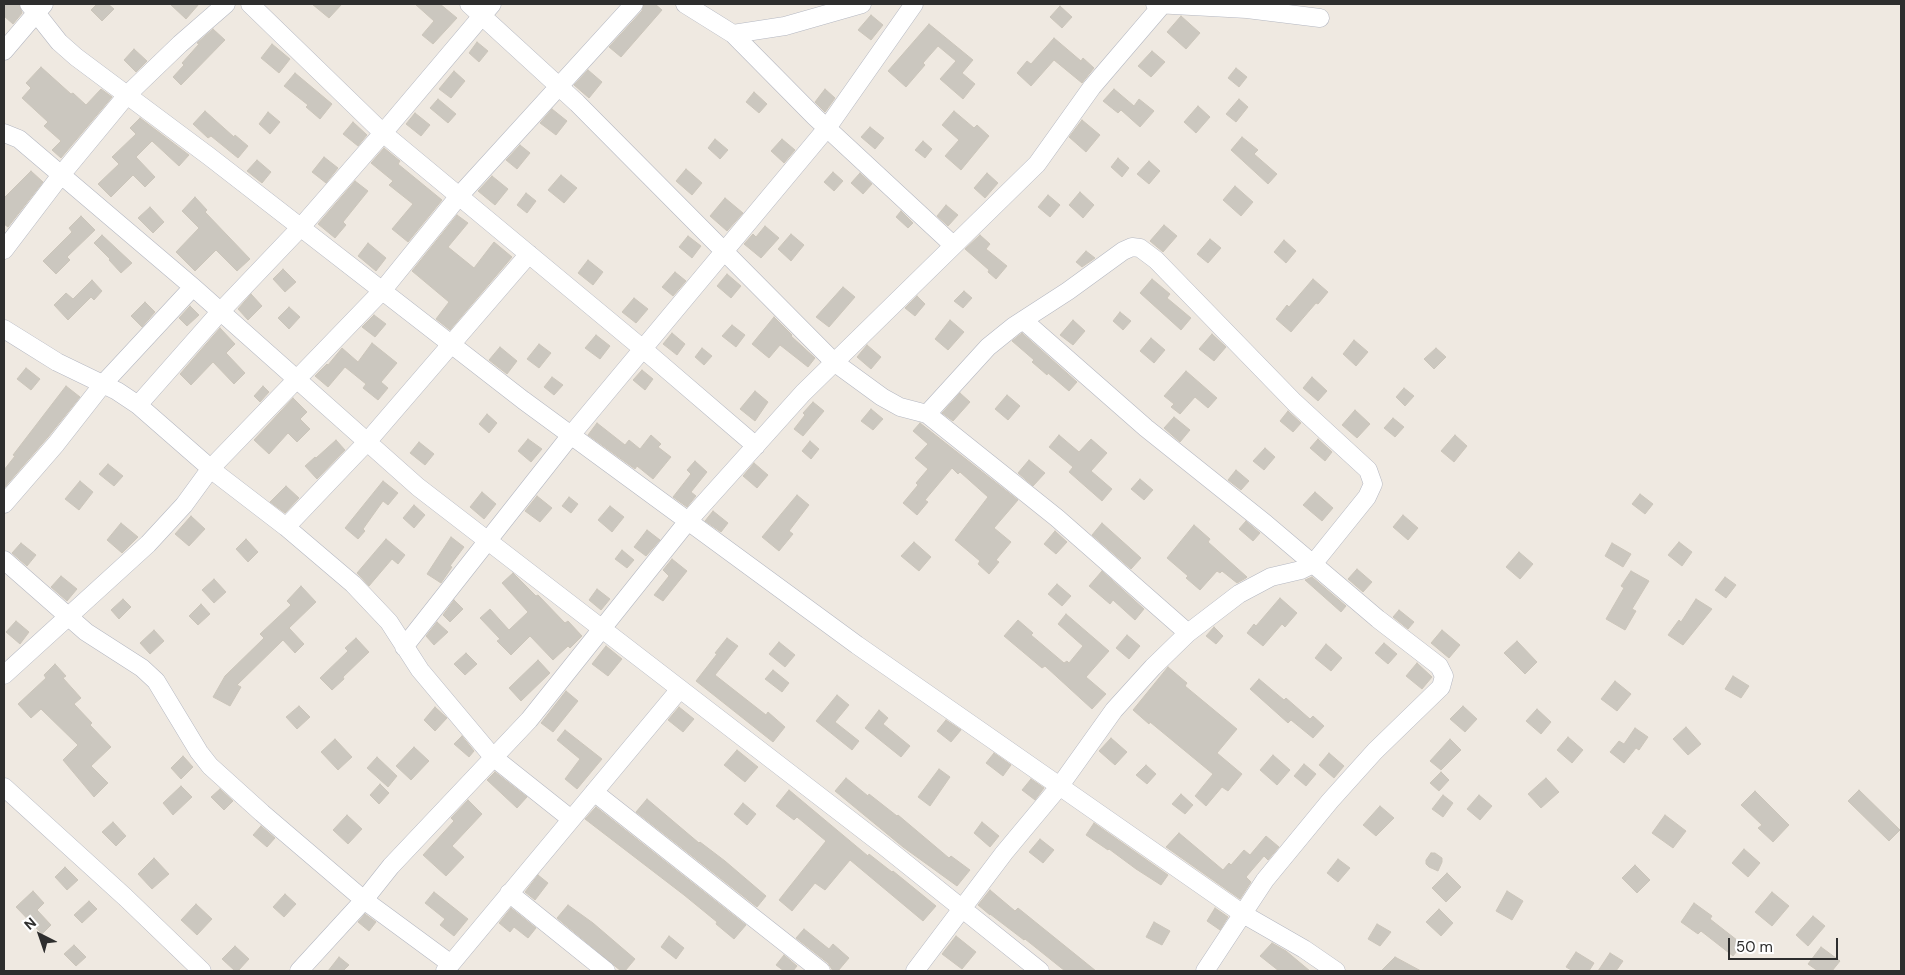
<!DOCTYPE html>
<html>
<head>
<meta charset="utf-8">
<style>
	body { margin:0 }
	#map { position:relative; width:1905px; height:975px; overflow:hidden; background:#efe9e1; font-family:"DM Sans",sans-serif }
	canvas { display:block }
	.frame { position:absolute; inset:0; border:5px solid #2e2e2e; pointer-events:none }
	.north { position:absolute; left:15px; top:910px; width:50px; height:50px; -webkit-text-stroke:4px #fff; paint-order:stroke; rotate:319deg; font-size:14px; font-weight:700; line-height:20px; text-align:center; color:#2e2e2e }
	.north::after { content:''; display:block; margin:auto; width:18px; height:22px; background:#2e2e2e; clip-path:polygon(50% 0,100% 100%,50% 72%,0 100%) }
	.scale { position:absolute; left:1728px; top:938px; width:110px; height:22px; box-sizing:border-box; border:2px solid #2e2e2e; border-top:0; padding-left:6px; font-size:15px; line-height:18px; white-space:nowrap; color:#2e2e2e; -webkit-text-stroke:4px #fff; paint-order:stroke }
</style>
</head>
<body>
<div id="map">
<canvas width="1905" height="975"></canvas>
<div class="frame"></div>
<div class="north">N</div>
<div class="scale">50 m</div>
</div>
<script>
const ctx = document.querySelector('canvas').getContext('2d');
ctx.lineJoin = 'round';
function paint(path, color) { ctx.fillStyle = color; ctx.fill(path, 'evenodd'); }
const shape = rows => new Path2D(rows.map(r => 'M' + r).join(''));
function trace(path, color, width, dash) { ctx.strokeStyle = color; ctx.lineWidth = width; ctx.lineCap = dash ? 'butt' : 'round'; ctx.setLineDash(dash || []); ctx.stroke(path); }
const building = shape([
	[4,4,19,4,22,13,13,24,4,16,4,4],
	[97,4,108,4,114,9,102,21,91,10,97,4],
	[170,4,199,4,186,19,170,4],
	[312,4,342,4,329,18,312,4],
	[415,4,440,4,457,18,433,44,422,35,434,21,415,4],
	[644,4,655,4,662,10,621,57,609,47,642,11,644,4],
	[1060,6,1072,17,1062,28,1050,17,1060,6],
	[871,15,883,25,871,40,858,30,871,15],
	[1181,16,1200,33,1186,49,1167,32,1181,16],
	[929,24,973,60,962,73,975,84,963,99,940,79,956,61,938,46,923,63,925,65,906,87,888,71,929,24],
	[213,29,225,40,181,85,173,77,184,65,182,63,199,44,197,43,213,29],
	[1054,38,1081,61,1083,58,1094,68,1082,83,1054,60,1031,86,1017,73,1027,61,1031,64,1054,38],
	[477,42,488,51,479,62,469,53,477,42],
	[272,44,290,59,279,73,261,58,272,44],
	[134,49,147,61,136,72,124,60,134,49],
	[1152,51,1165,62,1151,77,1138,66,1152,51],
	[41,67,71,94,73,93,86,105,101,89,112,97,61,158,52,150,61,141,44,126,48,122,22,98,31,88,26,83,41,67],
	[1236,68,1247,77,1239,87,1228,78,1236,68],
	[588,70,602,82,589,98,574,85,588,70],
	[454,71,465,81,451,98,439,89,454,71],
	[295,73,332,104,320,119,306,107,308,105,284,86,295,73],
	[825,89,835,98,825,112,815,102,825,89],
	[1114,89,1134,106,1139,99,1154,111,1140,127,1121,110,1118,113,1103,101,1114,89],
	[754,92,767,104,759,113,746,102,754,92],
	[438,99,456,114,448,123,430,108,438,99],
	[1239,99,1248,107,1236,122,1226,114,1239,99],
	[1198,106,1210,117,1196,133,1184,122,1198,106],
	[552,109,567,121,556,135,540,123,552,109],
	[205,111,234,137,235,135,248,146,238,158,211,136,208,138,193,124,205,111],
	[954,111,974,128,977,125,989,136,961,170,945,156,959,140,942,125,954,111],
	[268,112,280,122,270,134,259,124,268,112],
	[415,113,430,125,421,136,406,124,415,113],
	[140,118,189,155,179,166,152,141,136,157,155,177,145,187,133,175,111,197,98,184,119,164,112,157,136,134,130,128,140,118],
	[1082,120,1100,135,1086,152,1069,137,1082,120],
	[353,122,367,135,358,146,343,134,353,122],
	[870,127,884,138,875,149,861,137,870,127],
	[1242,137,1258,150,1254,154,1277,174,1268,184,1231,150,1242,137],
	[715,139,728,150,720,159,708,148,715,139],
	[782,139,795,150,784,163,771,151,782,139],
	[923,141,932,149,925,158,915,150,923,141],
	[520,145,530,153,517,169,506,160,520,145],
	[384,148,400,161,398,164,442,200,408,242,392,229,413,204,389,185,393,181,371,163,384,148],
	[324,157,338,168,326,183,312,172,324,157],
	[1118,158,1129,168,1122,177,1111,167,1118,158],
	[257,160,271,172,262,183,247,171,257,160],
	[1149,161,1160,171,1149,184,1137,174,1149,161],
	[686,169,702,183,692,195,676,181,686,169],
	[31,171,43,182,8,227,4,224,4,198,31,171],
	[833,172,843,181,834,191,824,182,833,172],
	[860,173,872,184,863,194,851,183,860,173],
	[987,173,998,183,985,198,974,188,987,173],
	[561,175,577,188,564,203,548,190,561,175],
	[492,176,508,189,495,205,478,191,492,176],
	[355,181,368,191,343,222,346,225,335,238,318,224,355,181],
	[1235,186,1253,202,1241,216,1223,200,1235,186],
	[1080,192,1094,205,1083,218,1069,205,1080,192],
	[526,193,536,201,527,213,517,205,526,193],
	[1048,195,1060,205,1050,217,1038,207,1048,195],
	[195,197,207,210,205,212,250,259,237,271,216,250,195,271,176,252,199,228,182,211,195,197],
	[725,198,743,213,727,231,710,216,725,198],
	[946,205,958,215,948,226,937,216,946,205],
	[150,207,164,222,153,233,138,218,150,207],
	[901,211,913,223,908,228,896,217,901,211],
	[457,215,468,223,448,247,474,268,494,242,512,257,450,330,436,319,449,302,412,271,457,215],
	[81,216,95,230,67,257,70,260,56,274,43,261,72,232,69,228,81,216],
	[1164,225,1177,236,1163,252,1150,241,1164,225],
	[765,226,779,238,761,258,744,244,753,234,756,237,765,226],
	[791,234,804,245,791,261,778,249,791,234],
	[102,235,132,263,121,273,109,260,110,259,94,243,102,235],
	[980,235,990,244,986,249,1007,266,996,279,988,272,989,270,965,249,980,235],
	[688,236,701,246,692,258,679,247,688,236],
	[1210,239,1221,248,1208,263,1197,254,1210,239],
	[1284,240,1296,251,1286,263,1274,252,1284,240],
	[368,243,386,258,376,271,358,256,368,243],
	[1086,251,1095,258,1082,267,1076,262,1086,251],
	[588,260,603,272,593,285,578,273,588,260],
	[283,269,296,282,285,292,273,279,283,269],
	[675,272,686,281,673,296,662,287,675,272],
	[727,274,741,286,731,298,717,286,727,274],
	[1152,279,1170,294,1167,298,1191,318,1181,330,1140,293,1152,279],
	[1313,279,1328,292,1318,304,1316,303,1291,332,1276,319,1287,305,1289,307,1313,279],
	[92,280,102,291,94,300,91,297,68,320,54,305,66,293,73,299,92,280],
	[843,287,855,297,829,327,816,317,843,287],
	[964,291,972,298,963,308,954,301,964,291],
	[251,294,262,306,248,320,238,309,251,294],
	[917,296,925,304,915,316,905,308,917,296],
	[634,298,648,309,636,323,622,312,634,298],
	[145,302,155,312,142,327,131,316,145,302],
	[190,306,199,315,187,326,179,318,190,306],
	[289,307,300,317,289,329,278,318,289,307],
	[1120,312,1131,321,1123,330,1113,321,1120,312],
	[374,315,386,324,375,337,362,327,374,315],
	[774,317,792,335,791,336,815,358,808,367,780,345,769,358,752,344,774,317],
	[950,320,964,332,948,350,935,339,950,320],
	[1073,320,1085,331,1073,345,1060,335,1073,320],
	[732,325,745,335,736,347,722,336,732,325],
	[220,328,235,344,226,353,245,373,234,384,213,362,191,385,180,374,220,328],
	[672,333,685,344,677,355,663,344,672,333],
	[1022,333,1077,382,1069,391,1048,373,1047,375,1032,362,1034,360,1012,341,1022,333],
	[1212,334,1226,347,1214,361,1199,349,1212,334],
	[596,335,610,346,600,359,585,348,596,335],
	[1151,338,1165,350,1154,363,1140,351,1151,338],
	[1354,340,1368,352,1356,366,1343,354,1354,340],
	[372,343,397,363,381,382,388,388,378,400,363,388,366,384,345,367,328,387,315,376,327,364,328,365,342,348,358,362,372,343],
	[539,344,551,353,539,368,527,359,539,344],
	[867,345,881,357,871,369,857,357,867,345],
	[500,347,517,361,507,374,489,360,500,347],
	[702,348,712,356,704,365,695,357,702,348],
	[1436,348,1446,357,1434,369,1424,359,1436,348],
	[26,368,40,379,31,390,17,379,26,368],
	[642,370,653,379,645,390,633,380,642,370],
	[1186,371,1217,398,1208,408,1195,397,1180,414,1171,407,1174,404,1164,396,1186,371],
	[552,377,563,385,554,395,544,387,552,377],
	[1312,377,1327,391,1318,401,1303,388,1312,377],
	[66,386,80,397,48,437,4,488,4,470,15,456,13,455,66,386],
	[263,386,269,392,260,402,254,396,263,386],
	[1404,388,1414,396,1405,406,1396,397,1404,388],
	[755,391,768,402,755,421,740,409,755,391],
	[960,393,970,402,953,421,942,413,960,393],
	[1007,395,1020,406,1008,420,995,409,1007,395],
	[293,398,307,412,300,419,310,429,297,442,288,433,269,454,254,440,293,398],
	[813,402,824,411,803,436,794,429,805,415,803,413,813,402],
	[871,409,883,419,873,430,861,421,871,409],
	[1355,410,1370,424,1357,438,1342,425,1355,410],
	[1288,411,1301,423,1293,432,1280,421,1288,411],
	[487,414,497,423,489,433,479,424,487,414],
	[1174,417,1190,430,1180,442,1164,428,1174,417],
	[1393,418,1404,427,1395,437,1384,428,1393,418],
	[597,423,625,445,629,440,640,449,651,435,661,444,658,447,671,457,653,479,637,466,635,469,588,435,597,423],
	[920,423,1018,500,994,528,1011,542,996,560,999,562,989,574,978,564,980,561,955,540,988,497,960,472,958,474,952,468,925,500,928,502,917,515,903,503,918,485,916,483,928,469,915,458,928,444,913,431,920,423],
	[1059,435,1079,452,1091,439,1107,453,1091,471,1112,489,1102,501,1069,472,1073,467,1049,447,1059,435],
	[1455,435,1467,446,1454,462,1441,451,1455,435],
	[528,439,542,449,531,462,518,451,528,439],
	[1318,439,1332,452,1325,461,1310,448,1318,439],
	[336,440,345,450,317,479,305,466,315,457,316,458,336,440],
	[810,441,819,449,811,459,802,451,810,441],
	[419,442,434,454,425,465,410,453,419,442],
	[1265,448,1275,457,1264,470,1253,461,1265,448],
	[1029,460,1045,473,1033,486,1018,473,1029,460],
	[695,461,707,472,691,492,696,496,687,507,673,497,691,474,687,470,695,461],
	[754,463,768,475,757,488,743,476,754,463],
	[108,464,123,476,114,486,99,474,108,464],
	[1236,470,1249,481,1241,490,1228,480,1236,470],
	[1140,479,1153,490,1144,500,1131,489,1140,479],
	[80,481,93,492,79,510,65,499,80,481],
	[383,481,398,493,388,505,383,501,363,529,365,531,358,539,345,528,383,481],
	[286,486,299,498,285,513,270,502,286,486],
	[482,492,496,504,484,519,470,507,482,492],
	[1315,492,1333,508,1322,521,1303,505,1315,492],
	[1640,494,1653,504,1645,514,1632,504,1640,494],
	[797,495,809,505,789,531,793,534,779,551,762,537,797,495],
	[537,496,552,508,540,522,525,511,537,496],
	[569,497,578,504,571,513,562,506,569,497],
	[414,505,425,515,414,528,403,518,414,505],
	[610,506,624,517,612,532,598,520,610,506],
	[713,511,728,523,721,532,705,521,713,511],
	[1403,515,1418,528,1408,540,1393,527,1403,515],
	[191,516,205,529,189,546,175,534,191,516],
	[1246,521,1260,533,1253,541,1239,529,1246,521],
	[121,523,138,537,122,553,107,540,121,523],
	[1102,523,1141,558,1131,569,1092,535,1102,523],
	[1194,525,1210,539,1208,542,1247,577,1246,578,1237,583,1222,571,1220,573,1217,571,1200,590,1186,578,1188,576,1167,558,1194,525],
	[647,530,660,540,646,556,634,547,647,530],
	[1055,531,1067,542,1056,554,1044,544,1055,531],
	[451,537,464,547,450,566,452,567,441,583,427,574,451,537],
	[246,539,258,552,248,562,236,549,246,539],
	[386,539,405,555,398,564,392,559,369,586,357,573,386,539],
	[914,542,931,557,919,571,901,556,914,542],
	[1679,542,1692,552,1682,566,1668,555,1679,542],
	[21,543,36,555,27,566,12,553,21,543],
	[1612,543,1631,554,1623,567,1605,556,1612,543],
	[622,550,634,560,627,568,615,559,622,550],
	[1519,552,1533,564,1520,579,1506,567,1519,552],
	[672,559,687,571,663,601,654,595,669,576,663,570,672,559],
	[1357,569,1372,582,1363,592,1348,579,1357,569],
	[1102,571,1144,609,1135,620,1113,600,1110,604,1089,586,1102,571],
	[1631,571,1649,581,1632,609,1636,611,1625,630,1606,619,1624,588,1621,586,1631,571],
	[513,573,536,596,538,595,565,623,568,621,582,636,570,648,568,646,553,660,530,636,511,655,497,641,500,639,480,618,490,609,509,630,528,612,502,583,513,573],
	[61,576,77,589,67,601,51,587,61,576],
	[1312,577,1346,606,1341,612,1305,580,1312,577],
	[1725,577,1736,585,1726,598,1715,590,1725,577],
	[214,579,226,592,214,603,202,590,214,579],
	[1057,584,1071,596,1062,606,1048,594,1057,584],
	[301,586,316,602,289,628,304,644,295,653,283,640,237,685,241,687,230,706,213,697,225,676,264,638,260,634,291,605,287,601,301,586],
	[597,589,610,599,601,610,589,600,597,589],
	[1280,598,1297,613,1285,627,1282,624,1263,646,1247,633,1254,624,1256,626,1280,598],
	[123,599,131,607,119,619,111,610,123,599],
	[1696,599,1712,609,1683,645,1668,635,1679,620,1681,622,1696,599],
	[454,600,463,609,450,622,443,615,454,600],
	[201,604,210,614,198,625,189,616,201,604],
	[1399,610,1414,622,1408,629,1393,617,1399,610],
	[1066,614,1109,651,1086,677,1106,694,1092,709,1045,666,1042,668,1004,636,1018,620,1033,633,1031,635,1064,663,1067,661,1069,663,1083,646,1058,624,1066,614],
	[16,621,29,632,20,644,6,632,16,621],
	[437,622,448,632,434,645,426,636,437,622],
	[1214,627,1223,636,1216,644,1206,636,1214,627],
	[154,630,164,641,150,654,140,643,154,630],
	[1442,630,1460,645,1449,658,1431,643,1442,630],
	[1127,635,1140,646,1129,659,1116,648,1127,635],
	[356,638,369,652,343,677,344,679,332,690,320,678,348,651,345,648,356,638],
	[727,638,738,646,715,675,766,715,768,712,785,727,773,742,696,681,717,654,715,653,727,638],
	[1517,641,1537,662,1525,674,1504,653,1517,641],
	[779,642,795,655,785,667,769,654,779,642],
	[1384,643,1397,654,1388,664,1375,653,1384,643],
	[1326,644,1342,658,1331,671,1315,658,1326,644],
	[606,646,622,659,608,676,592,664,606,646],
	[466,653,477,664,465,675,454,664,466,653],
	[538,660,550,673,521,701,509,688,538,660],
	[1417,663,1432,677,1422,689,1406,676,1417,663],
	[55,664,66,676,63,678,81,698,74,704,92,723,90,725,111,747,91,766,108,783,94,797,63,760,78,745,41,709,31,718,18,704,46,678,44,675,55,664],
	[1168,667,1187,683,1185,686,1237,729,1217,753,1242,774,1228,791,1222,787,1206,806,1195,796,1213,774,1150,722,1149,724,1133,710,1168,667],
	[773,670,789,683,782,692,765,679,773,670],
	[1733,676,1749,686,1741,698,1725,689,1733,676],
	[1259,679,1284,700,1286,698,1310,719,1313,716,1324,726,1313,738,1291,720,1288,723,1250,689,1259,679],
	[1615,681,1631,694,1617,711,1601,699,1615,681],
	[566,691,578,701,553,732,541,723,566,691],
	[837,695,849,705,835,722,859,741,852,750,816,721,837,695],
	[299,706,310,717,297,729,286,717,299,706],
	[1463,706,1477,719,1465,732,1450,719,1463,706],
	[435,707,447,718,435,731,424,720,435,707],
	[679,707,694,719,683,732,668,720,679,707],
	[1537,709,1551,722,1541,734,1526,721,1537,709],
	[879,710,888,718,883,724,910,746,901,757,865,728,879,710],
	[946,720,961,730,951,742,937,731,946,720],
	[1686,727,1701,744,1688,755,1673,739,1686,727],
	[1635,728,1648,737,1639,750,1636,748,1624,763,1610,752,1619,741,1624,744,1635,728],
	[565,730,602,759,577,789,565,779,580,759,557,740,565,730],
	[462,736,474,751,469,757,454,744,462,736],
	[1568,737,1583,750,1572,763,1557,750,1568,737],
	[1111,738,1127,752,1115,765,1099,751,1111,738],
	[335,739,352,757,338,770,321,752,335,739],
	[1450,739,1461,750,1441,770,1430,761,1450,739],
	[414,747,429,761,411,780,396,766,414,747],
	[737,750,758,767,745,782,724,765,737,750],
	[994,753,1011,765,1003,776,986,763,994,753],
	[1329,753,1344,766,1334,778,1319,765,1329,753],
	[1273,755,1290,770,1277,785,1260,770,1273,755],
	[183,756,193,767,181,779,171,768,183,756],
	[377,757,397,776,388,787,367,768,377,757],
	[1304,764,1316,774,1306,786,1294,776,1304,764],
	[1146,765,1156,774,1147,784,1136,775,1146,765],
	[939,769,950,777,930,806,918,797,939,769],
	[495,772,527,797,517,808,487,780,495,772],
	[1441,772,1449,780,1439,791,1430,783,1441,772],
	[846,778,868,796,869,794,897,816,898,815,949,858,951,856,970,870,957,886,903,847,835,791,846,778],
	[1546,778,1559,792,1541,808,1528,794,1546,778],
	[1031,779,1044,788,1035,800,1022,790,1031,779],
	[380,784,389,793,379,804,370,795,380,784],
	[181,786,192,797,173,815,163,803,181,786],
	[220,789,233,801,224,810,211,797,220,789],
	[789,790,868,856,869,854,892,872,893,871,936,906,923,921,850,860,825,890,815,883,792,911,779,900,826,841,797,817,794,820,776,806,789,790],
	[1859,790,1900,830,1889,841,1848,801,1859,790],
	[1755,791,1789,825,1773,842,1758,828,1762,825,1741,805,1755,791],
	[1181,794,1193,805,1185,814,1172,804,1181,794],
	[1443,795,1453,803,1443,817,1432,809,1443,795],
	[1479,795,1492,806,1480,820,1467,809,1479,795],
	[647,799,699,843,700,842,725,861,766,896,757,907,636,812,647,799],
	[468,800,482,814,452,846,464,857,446,876,423,855,454,821,451,818,468,800],
	[743,803,756,814,747,825,734,814,743,803],
	[1380,806,1394,818,1376,836,1363,825,1380,806],
	[596,807,746,925,734,939,716,924,717,922,684,895,585,819,596,807],
	[347,815,362,829,348,844,333,830,347,815],
	[1665,815,1686,831,1673,848,1652,833,1665,815],
	[113,822,126,836,116,846,102,832,113,822],
	[982,822,999,836,990,847,974,833,982,822],
	[1094,823,1168,875,1161,885,1136,869,1109,849,1108,850,1086,835,1094,823],
	[261,826,275,838,267,847,253,835,261,826],
	[1179,833,1223,870,1229,863,1231,865,1244,850,1250,855,1266,836,1279,847,1268,860,1264,856,1246,877,1251,882,1240,899,1166,847,1179,833],
	[1040,839,1054,850,1043,863,1029,852,1040,839],
	[1744,849,1760,863,1748,877,1732,863,1744,849],
	[1431,853,1435,853,1442,858,1442,862,1438,871,1429,867,1426,864,1426,860,1431,853],
	[154,858,169,874,152,889,138,874,154,858],
	[1338,859,1350,868,1338,882,1327,873,1338,859],
	[1635,865,1650,880,1637,893,1622,878,1635,865],
	[65,867,78,880,67,890,55,877,65,867],
	[1447,873,1461,887,1446,902,1432,888,1447,873],
	[538,875,548,883,535,900,525,892,538,875],
	[990,890,1015,911,1018,908,1096,971,1065,971,1025,939,1024,940,990,914,990,915,978,905,990,890],
	[33,891,44,903,37,910,51,925,42,934,16,907,33,891],
	[1507,891,1523,901,1512,920,1496,911,1507,891],
	[434,892,468,919,454,936,440,925,445,919,425,903,434,892],
	[1772,892,1789,906,1772,926,1755,912,1772,892],
	[285,894,296,904,284,917,273,907,285,894],
	[89,901,97,909,82,923,74,915,89,901],
	[1694,903,1712,916,1710,919,1742,944,1733,956,1701,931,1698,934,1681,922,1694,903],
	[196,904,212,919,197,935,181,920,196,904],
	[568,905,593,923,635,959,625,971,621,971,557,918,568,905],
	[511,908,536,928,528,938,514,927,510,932,499,923,511,908],
	[1215,908,1228,917,1220,930,1207,921,1215,908],
	[1439,909,1453,923,1441,936,1426,922,1439,909],
	[365,914,376,922,369,931,358,922,365,914],
	[1813,916,1825,926,1808,946,1796,935,1813,916],
	[1154,922,1170,931,1162,945,1146,937,1154,922],
	[1377,924,1391,932,1380,946,1368,939,1377,924],
	[804,929,829,949,833,944,849,958,838,971,833,971,828,963,796,938,804,929],
	[669,936,684,948,676,959,661,947,669,936],
	[956,936,976,952,962,969,942,954,956,936],
	[1272,943,1286,951,1310,971,1279,971,1260,956,1272,943],
	[74,945,86,957,76,966,64,954,74,945],
	[235,946,249,959,238,971,235,971,222,959,235,946],
	[1821,947,1840,961,1832,971,1818,971,1808,964,1821,947],
	[1576,952,1594,963,1589,971,1573,971,1566,967,1576,952],
	[1610,953,1623,961,1616,971,1598,971,1610,953],
	[784,955,797,966,793,971,784,971,776,965,784,955],
	[339,957,349,965,343,971,328,971,339,957],
	[1395,957,1421,971,1381,971,1395,957]
]);
const minor = shape([
	[29,4,59,42,76,57,210,157,523,400,857,645,1243,914,1304,949,1336,971],
	[250,4,383,133,643,349,756,446],
	[469,4,577,103,834,362,882,397,900,407,927,414,1057,518,1188,633],
	[685,4,733,34,815,117,953,245],
	[1155,4,1247,9,1320,18],
	[733,34,785,26,862,4],
	[4,51,44,4],
	[4,133,19,139,193,287,418,487,884,846,1040,971],
	[4,250,61,175,127,95,180,44,226,4],
	[1023,320,1146,428,1266,524,1378,619,1439,666,1444,676,1441,687,1375,751,1330,801,1265,880,1205,971],
	[4,329,57,362,117,391,138,405,217,474,286,527,353,584,389,622,420,670,493,757,571,819],
	[138,405,220,312,301,227,383,133,492,4],
	[4,504,56,444,103,384,193,287],
	[286,527,367,442,529,254],
	[4,560,86,632,142,668,156,681,199,752,210,766,262,813,364,900,451,964],
	[404,647,571,435,827,128,914,4],
	[4,675,148,544,184,505,211,468,382,291,459,196,634,4],
	[4,787,125,897,202,971],
	[594,792,821,971],
	[509,893,606,971],
	[299,971,364,900,391,866,529,720,688,521,803,393,1037,164,1092,87,1163,4],
	[445,971,680,689],
	[915,971,1004,853,1059,787,1114,710,1153,667,1188,633,1239,594,1271,577,1301,570,1313,564,1367,497,1373,484,1368,470,1294,402,1156,260,1140,248,1132,247,1123,251,1068,291,1014,326,988,347,927,414]
]);
paint(building, '#cbc7bf');
trace(building, '#cbc5ba', 1);
trace(minor, '#b4b7c1', 19);
trace(minor, '#fff', 18);
</script>
</body>
</html>
